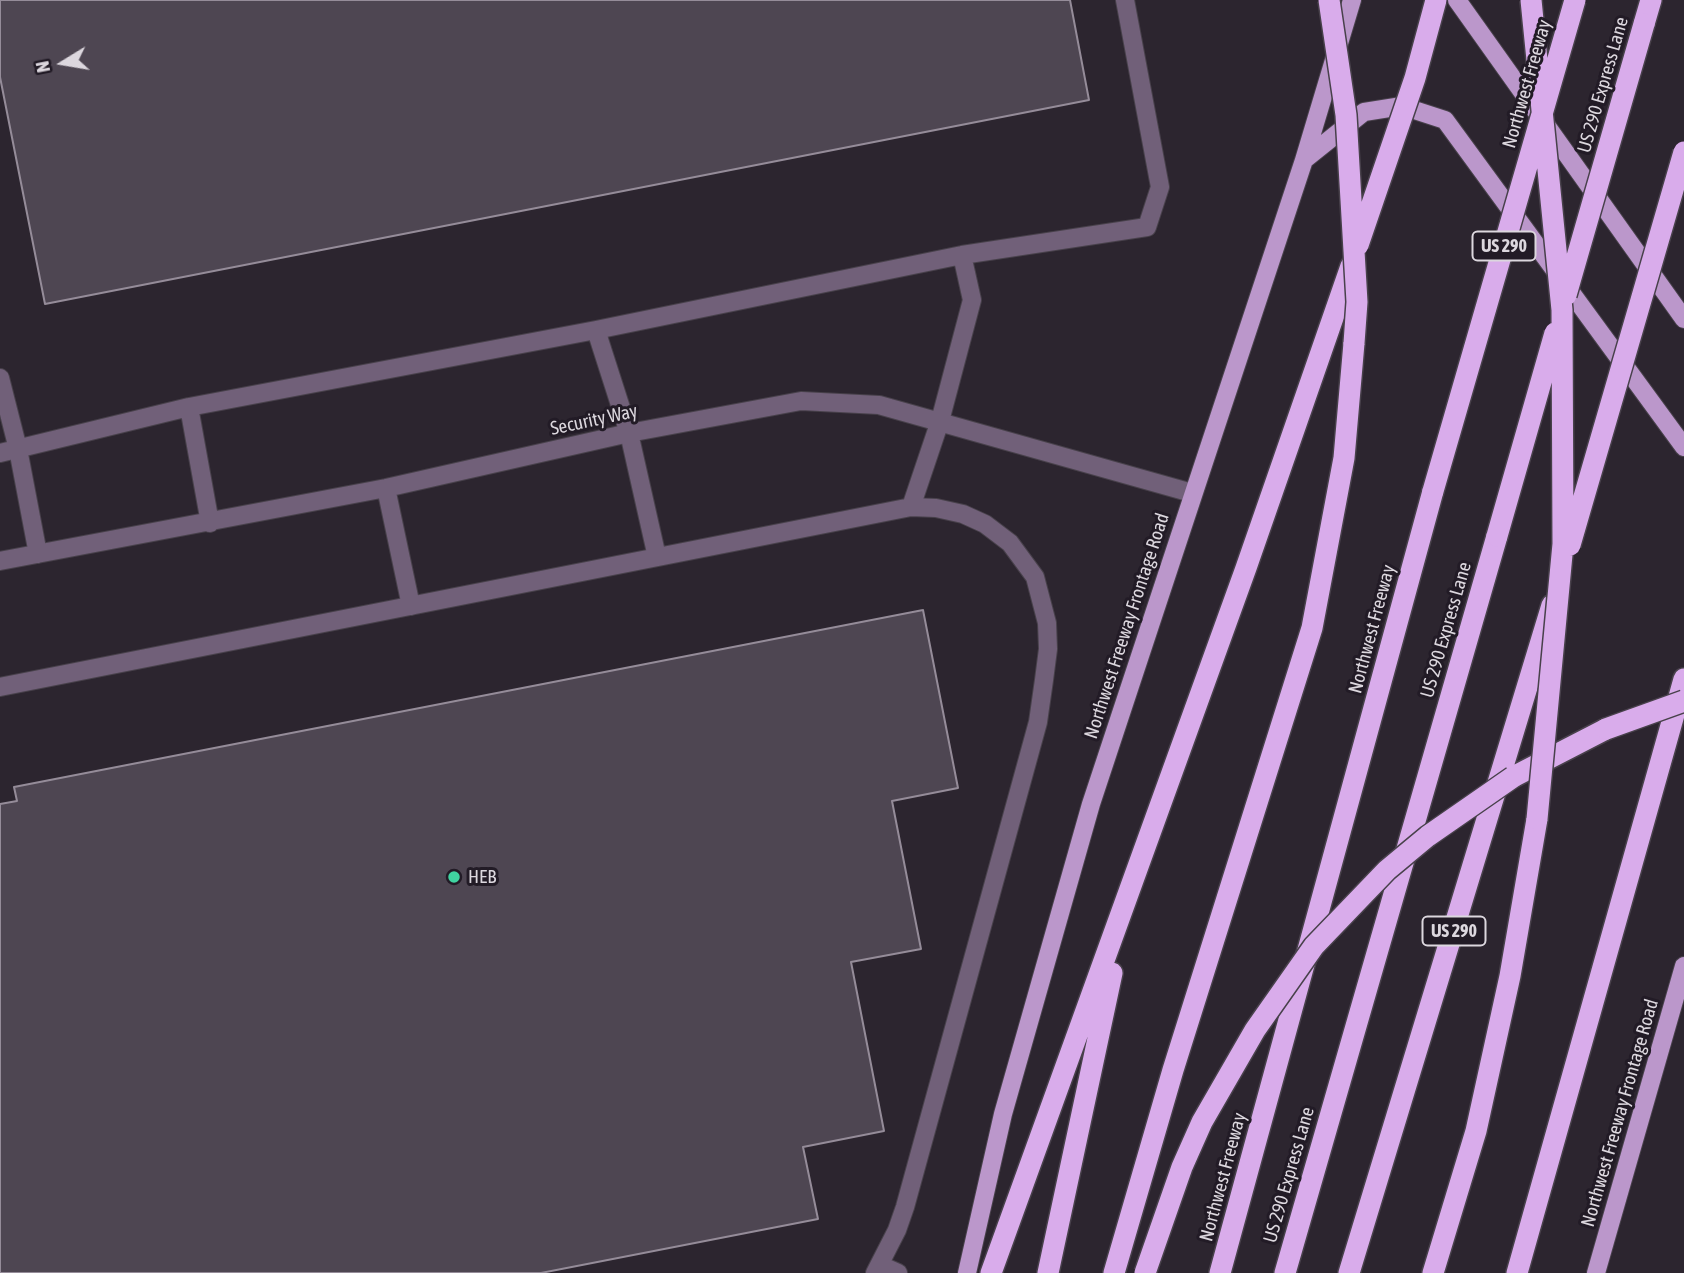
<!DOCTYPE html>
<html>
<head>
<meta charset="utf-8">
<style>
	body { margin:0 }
	#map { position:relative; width:1684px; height:1273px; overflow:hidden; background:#2c252f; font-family:"Asap Condensed",sans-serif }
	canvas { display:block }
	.north { position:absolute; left:28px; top:28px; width:70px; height:70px; -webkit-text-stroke:5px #221b26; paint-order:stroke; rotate:259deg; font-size:19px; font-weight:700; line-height:28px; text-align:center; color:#dcd7de }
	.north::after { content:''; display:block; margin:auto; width:24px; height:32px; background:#dcd7de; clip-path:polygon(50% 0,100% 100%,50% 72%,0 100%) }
</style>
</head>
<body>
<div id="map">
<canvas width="1684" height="1273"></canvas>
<div class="north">N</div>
</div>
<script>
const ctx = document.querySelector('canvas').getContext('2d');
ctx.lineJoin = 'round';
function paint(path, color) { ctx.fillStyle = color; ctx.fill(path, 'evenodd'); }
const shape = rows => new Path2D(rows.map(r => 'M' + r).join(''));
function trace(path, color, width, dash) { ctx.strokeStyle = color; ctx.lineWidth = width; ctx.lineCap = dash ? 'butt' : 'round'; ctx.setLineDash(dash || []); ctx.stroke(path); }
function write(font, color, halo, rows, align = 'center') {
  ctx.font = font + ' "Asap Condensed",sans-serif'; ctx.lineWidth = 6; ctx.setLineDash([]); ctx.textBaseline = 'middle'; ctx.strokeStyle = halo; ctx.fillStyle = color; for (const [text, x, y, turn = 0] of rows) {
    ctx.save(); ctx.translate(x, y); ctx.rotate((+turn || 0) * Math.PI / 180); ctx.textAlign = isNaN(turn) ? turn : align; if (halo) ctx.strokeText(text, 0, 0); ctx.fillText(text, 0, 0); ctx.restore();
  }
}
const building = shape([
	[0,0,1070,0,1089,100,45,304,0,77,0,0],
	[923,610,958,788,892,801,921,949,851,962,884,1131,803,1147,818,1219,541,1273,0,1273,0,804,17,801,14,787,923,610]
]);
const minor = shape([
	[596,330,629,433,657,557],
	[0,378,18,449,38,554],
	[189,407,210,523],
	[0,453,189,407,596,330,962,255],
	[386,488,411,606],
	[911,507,940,421,972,300,962,255,1147,227,1160,187,1125,0],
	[0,561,386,488,629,433,801,401,879,405,1192,493],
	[0,687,911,507,936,508,963,514,985,524,1010,543,1035,577,1047,623,1048,649,1044,680,1038,722,905,1207,897,1230,875,1273],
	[880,1265,898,1273]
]);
const major = shape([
	[1457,0,1684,319],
	[1304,160,1364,112,1402,106,1445,120,1684,447],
	[967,1273,1003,1114,1091,804,1304,160,1352,0],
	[1596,1273,1684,966]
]);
const highway = shape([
	[1644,24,1651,0],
	[1513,777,1606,729],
	[991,1273,1246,568,1351,266],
	[1048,1273,1112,973],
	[1114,1273,1173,1070,1312,628,1344,458,1354,343],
	[1220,1273,1433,491],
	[1285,1273,1497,536],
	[1349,1273,1552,605],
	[1433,1273,1476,1131,1510,976,1537,819],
	[1517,1273,1684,679]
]);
const highwayBridge = shape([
	[1329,0,1346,115,1357,302,1354,343],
	[1531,0,1562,310,1563,544,1537,819],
	[1358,245,1415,78,1436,0],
	[1566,295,1644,24],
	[1433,491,1575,0],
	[1497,536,1555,333],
	[1570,545,1684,152],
	[1606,729,1684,701],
	[1145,1273,1182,1167,1202,1122,1255,1030,1314,946,1387,870,1428,836,1513,777]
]);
const markers = [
	[454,877,7,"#40d4a1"]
];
const shields = [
	[1504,246,63],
	[1454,931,63]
];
const shieldNames = [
	["US 290",1504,246],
	["US 290",1454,931]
];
const streetNames = [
	["Northwest Freeway",1527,84,-74],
	["US 290 Express Lane",1603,85,-74],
	["Security Way",594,420,-12],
	["Northwest Freeway Frontage Road",1127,626,-72],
	["Northwest Freeway",1372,629,-75],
	["US 290 Express Lane",1446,630,-74],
	["Northwest Freeway Frontage Road",1620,1113,-74],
	["US 290 Express Lane",1289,1175,-74],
	["Northwest Freeway",1223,1177,-75]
];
const poiNames = [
	["HEB",468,877]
];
paint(building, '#4e4652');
trace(building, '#958c99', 2);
trace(minor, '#48414b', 20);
trace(major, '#48414b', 20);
trace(highway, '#48414b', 24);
trace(minor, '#716079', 18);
trace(major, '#bb97cb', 18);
trace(highway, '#d9aceb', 21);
trace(highwayBridge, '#48414b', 24, []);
trace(highwayBridge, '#d9aceb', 21);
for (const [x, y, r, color] of markers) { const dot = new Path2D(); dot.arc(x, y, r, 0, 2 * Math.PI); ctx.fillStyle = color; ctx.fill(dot); trace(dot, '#221b26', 2.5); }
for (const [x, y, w] of shields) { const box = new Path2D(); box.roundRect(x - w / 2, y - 14.5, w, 29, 5); ctx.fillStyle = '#221b26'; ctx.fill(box); trace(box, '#dcd7de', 2); }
write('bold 18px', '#dcd7de', null, shieldNames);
write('19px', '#dcd7de', '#221b26', streetNames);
write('19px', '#dcd7de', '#221b26', poiNames, 'left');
</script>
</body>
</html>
